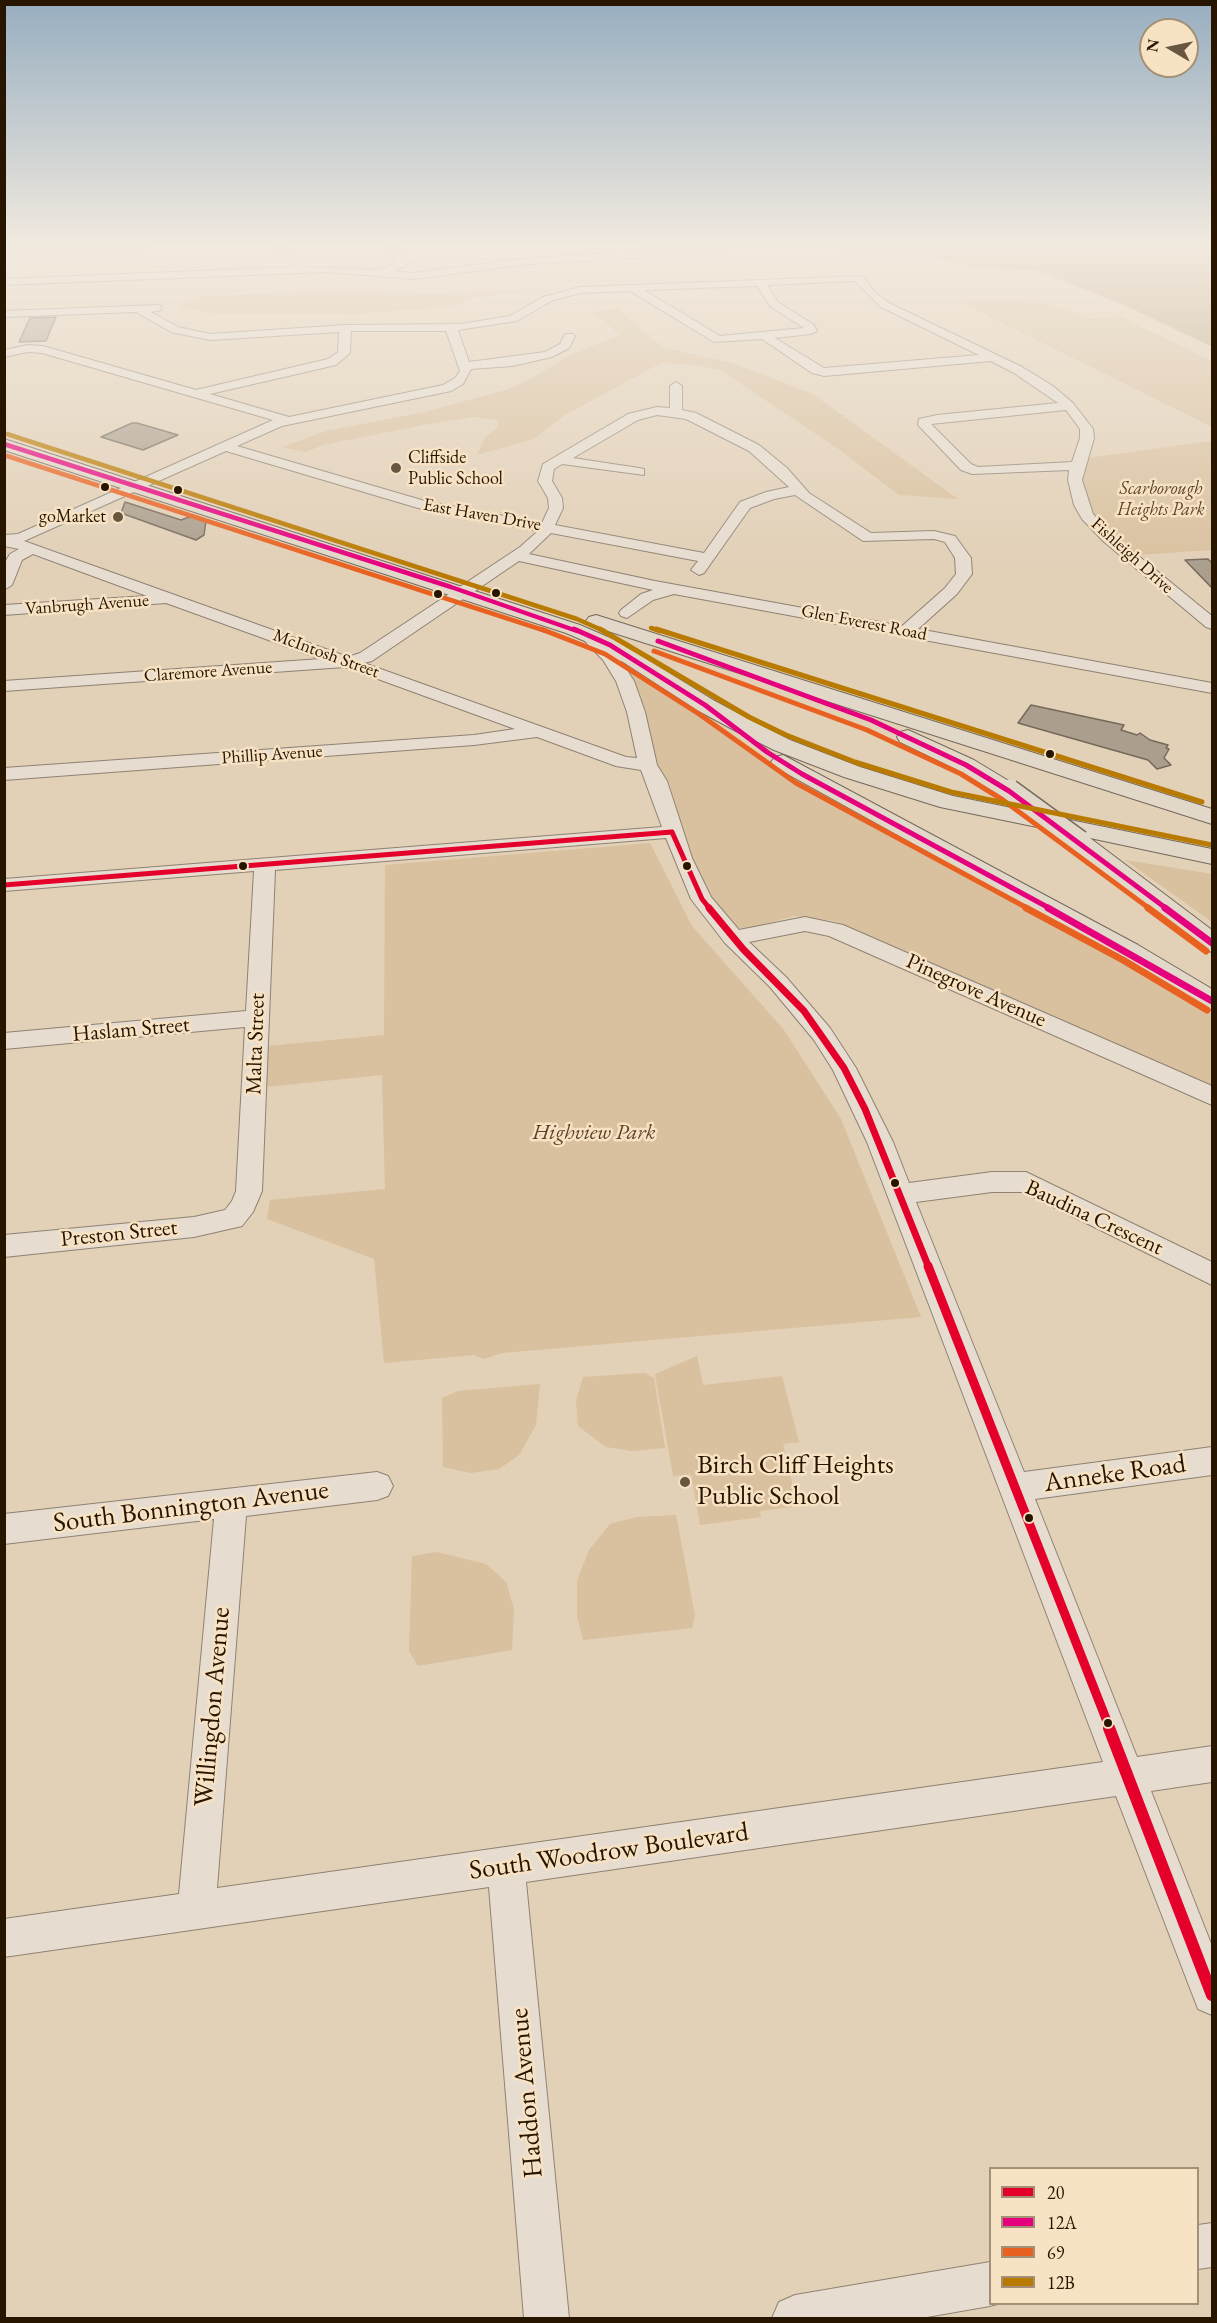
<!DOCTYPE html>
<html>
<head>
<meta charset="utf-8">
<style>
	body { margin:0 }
	#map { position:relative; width:1217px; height:2323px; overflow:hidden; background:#e2d0b7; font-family:"EB Garamond",serif }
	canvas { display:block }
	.frame { position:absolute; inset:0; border:6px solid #271500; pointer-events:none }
	.legend { position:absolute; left:989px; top:2167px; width:210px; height:138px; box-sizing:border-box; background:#f8e2c4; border:2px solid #a49076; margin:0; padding:8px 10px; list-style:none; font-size:18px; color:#271500 }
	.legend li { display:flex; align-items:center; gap:12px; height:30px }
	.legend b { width:30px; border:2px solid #a49076 }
	.north { position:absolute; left:1139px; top:18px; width:60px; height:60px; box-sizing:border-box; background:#f8e2c4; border:2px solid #a49076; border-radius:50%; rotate:279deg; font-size:16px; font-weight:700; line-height:24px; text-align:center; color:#271500 }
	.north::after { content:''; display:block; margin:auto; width:21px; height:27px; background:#685640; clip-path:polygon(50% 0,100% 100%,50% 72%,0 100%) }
</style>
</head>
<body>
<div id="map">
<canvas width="1217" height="2323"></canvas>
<div class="frame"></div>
<ul class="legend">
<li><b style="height:8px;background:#e4002b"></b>20</li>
<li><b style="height:8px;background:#e5007d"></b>12A</li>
<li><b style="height:8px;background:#e86120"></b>69</li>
<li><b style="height:8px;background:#b97a00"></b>12B</li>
</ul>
<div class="north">N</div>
</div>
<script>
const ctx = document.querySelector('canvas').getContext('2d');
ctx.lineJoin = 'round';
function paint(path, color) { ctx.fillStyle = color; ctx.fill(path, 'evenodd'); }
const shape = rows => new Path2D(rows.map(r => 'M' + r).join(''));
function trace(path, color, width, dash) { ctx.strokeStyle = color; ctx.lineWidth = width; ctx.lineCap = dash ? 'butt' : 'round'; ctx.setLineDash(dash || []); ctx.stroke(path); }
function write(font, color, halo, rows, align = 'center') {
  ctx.font = font + ' "EB Garamond",serif'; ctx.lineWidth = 5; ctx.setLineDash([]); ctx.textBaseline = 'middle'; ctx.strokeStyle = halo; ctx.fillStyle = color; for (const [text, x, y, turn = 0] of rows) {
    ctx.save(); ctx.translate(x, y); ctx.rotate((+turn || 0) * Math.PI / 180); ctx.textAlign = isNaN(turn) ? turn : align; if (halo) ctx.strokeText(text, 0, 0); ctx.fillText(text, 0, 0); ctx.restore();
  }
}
const green = shape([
	[637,246,865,246,883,251,859,259,834,248,734,250,711,254,677,254,674,251,651,252],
	[334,290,429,294,515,290,521,292,474,298,457,306,358,314,211,313,180,307,184,301,195,297],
	[1032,299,1092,319,1119,316,1212,361,1212,427,956,300],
	[617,308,662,347,733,363,813,394,958,499,899,495,837,448,720,370,695,365,661,363,565,415,534,439,477,455,485,437,497,428,499,423,496,420,474,417,429,424,323,445,306,452,282,447,326,431,424,412,506,390,532,378,570,355,620,335,594,312],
	[1212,441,1212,550,1138,555,1127,549,1094,517,1087,505,1081,479,1086,458],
	[623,662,652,677,774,764,1212,1008,1212,1087,835,921,794,916,751,928,740,928,731,924,707,889,690,854,669,782,655,768,621,663],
	[650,843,692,926,784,1030,841,1119,921,1317,502,1353,484,1359,474,1355,384,1363,374,1259,267,1219,270,1200,385,1189,382,1075,266,1087,268,1046,384,1035,385,865],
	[1125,860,1212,874,1212,922],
	[697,1356,703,1385,782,1376,799,1442,783,1444,796,1499,790,1500,792,1507,760,1511,761,1517,700,1525,691,1474,673,1476,655,1374],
	[645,1373,654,1378,665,1448,632,1451,606,1447,578,1426,576,1401,583,1377],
	[540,1384,536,1425,519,1455,499,1469,471,1473,443,1467,442,1398,458,1391],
	[676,1515,695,1615,692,1628,583,1640,577,1616,577,1581,589,1550,610,1524,637,1517],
	[437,1552,486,1564,506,1582,514,1609,512,1650,418,1666,409,1651,412,1556]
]);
const water = shape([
	[865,246,1212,246,1212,347,1128,307,1038,271,976,267,914,253,883,251]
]);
const pier = shape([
	[883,251,914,253,976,267,1038,271,1128,307,1212,347,1212,350,1127,309,1037,274,973,270,917,255]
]);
const building = shape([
	[56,317,46,341,19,342,30,318,56,317],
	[132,423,137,423,178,435,143,450,101,437,132,423],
	[125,502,181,520,192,516,206,521,204,535,196,540,121,513,125,502],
	[1208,559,1212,563,1212,588,1185,560,1208,559],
	[1031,705,1124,725,1121,730,1137,735,1140,733,1150,740,1168,745,1166,748,1169,749,1164,758,1171,765,1157,769,1148,760,1018,723,1031,705]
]);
const minor = shape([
	[152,246,147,249,4,253,4,247,152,246],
	[274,246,285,246,305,267,379,270,398,262,384,246,395,246,409,263,394,271,413,273,529,258,667,250,672,253,667,256,529,264,413,279,327,272,4,285,4,279,294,267,274,246],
	[862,276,876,293,889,303,1022,367,1053,386,1073,403,1093,429,1094,438,1082,480,1093,514,1113,535,1212,616,1212,629,1206,627,1103,541,1082,519,1074,505,1068,480,1069,470,972,474,961,470,918,425,919,419,937,415,1058,403,1014,373,991,361,824,376,812,373,762,339,714,342,630,291,580,293,551,301,517,321,458,330,469,362,545,352,560,344,565,334,573,334,575,336,569,348,552,357,512,366,471,369,463,384,451,391,282,426,237,446,425,501,542,523,549,508,548,498,538,481,543,464,628,414,657,407,670,408,670,386,676,382,682,386,682,410,696,413,759,445,787,468,809,493,871,533,934,531,955,536,971,558,972,574,957,594,918,629,1212,683,1212,693,674,594,653,600,627,618,621,616,619,613,621,610,641,594,653,590,519,561,372,661,364,663,626,757,637,758,627,712,616,681,603,660,580,636,582,632,594,632,616,653,634,681,645,712,657,765,667,781,692,858,711,897,739,930,805,917,843,925,1212,1086,1212,1105,829,936,805,931,749,942,786,977,830,1028,856,1068,893,1142,909,1183,992,1172,1026,1172,1212,1262,1212,1285,1023,1192,992,1192,916,1202,1024,1472,1212,1447,1212,1475,1035,1499,1137,1757,1212,1746,1212,1782,1151,1791,1212,1946,1212,2015,1198,2009,1116,1796,526,1882,569,2318,524,2318,489,1887,4,1957,4,1919,179,1894,214,1519,4,1544,4,1514,377,1472,388,1476,393,1486,388,1496,377,1500,246,1516,217,1888,1103,1762,867,1142,833,1070,814,1040,770,987,725,943,691,899,666,838,275,870,262,1191,253,1212,242,1226,194,1237,4,1257,4,1235,194,1217,225,1210,232,1201,236,1191,245,1027,4,1049,4,1033,246,1011,254,871,4,891,4,879,662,827,641,770,616,766,537,737,474,745,4,780,4,768,474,735,515,729,345,667,4,691,4,681,321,659,166,603,4,615,4,605,147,596,33,554,22,560,12,585,4,590,4,564,10,554,19,549,4,546,4,535,18,534,273,420,42,353,28,352,4,357,4,350,28,345,43,346,196,390,328,359,338,352,339,332,210,340,171,332,136,312,4,317,4,311,157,305,161,306,161,310,151,312,178,327,210,334,345,325,461,324,510,316,543,297,580,287,862,276],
	[855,281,881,307,979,355,824,368,775,338,811,334,817,331,814,325,778,302,767,285,855,281],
	[757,286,770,306,804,328,720,336,644,290,757,286],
	[351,331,446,331,460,371,455,378,443,385,289,417,210,394,336,365,350,353,351,331],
	[1066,410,1080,429,1080,438,1072,462,978,467,971,464,931,424,1066,410],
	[657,415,686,419,749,451,789,487,766,492,740,502,704,553,555,525,563,508,562,498,552,481,554,469,562,464,644,475,644,469,639,468,573,458,638,420,657,415],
	[226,451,418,508,538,531,520,547,360,653,348,657,24,541,226,451],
	[795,495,863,541,934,539,945,542,955,558,956,574,945,588,902,626,655,581,529,554,551,533,698,561,691,570,699,575,704,573,750,508,774,499,795,495],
	[1212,2223,1212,2267,1198,2269,1198,2225,1212,2223],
	[990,2262,990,2304,997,2304,990,2306,921,2318,772,2318,779,2302,795,2295,990,2262]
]);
const major = shape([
	[4,439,580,625,617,641,713,700,752,721,790,740,860,767,953,796,1212,849,1212,864,1090,838,1212,930,1212,952,1202,949,1070,847,1067,842,1076,835,940,807,844,777,774,750,736,731,697,710,603,649,566,633,4,450,4,439],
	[596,615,1212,809,1212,824,589,625,586,621,589,617,596,615],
	[908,730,974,760,1017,786,1021,791,1017,796,1001,796,958,770,900,742,897,737,900,732,908,730],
	[783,755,1138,945,1212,989,1212,1010,1202,1008,1118,957,775,767,771,762,775,757,783,755]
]);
const majorBridge = shape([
	[1009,791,1079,842]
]);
const bus1Far3 = shape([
	[672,832,702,899,710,909],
	[4,885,672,832]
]);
const bus1Far2 = shape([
	[709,908,743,949,804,1011,844,1068,865,1109,929,1268]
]);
const bus1Far1 = shape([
	[928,1266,1110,1729]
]);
const bus1 = shape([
	[1109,1728,1212,1995]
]);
const bus2Far2 = shape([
	[4,444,451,587,577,631]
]);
const bus2Far1 = shape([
	[574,629,610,645,705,705,767,752,802,774,1051,909],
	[658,641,871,720,966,765,1009,791,1167,909]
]);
const bus2 = shape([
	[1048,908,1212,1001],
	[1165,908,1212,943]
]);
const bus3Far2 = shape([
	[4,455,546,631]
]);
const bus3Far1 = shape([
	[541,629,605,654,699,714,796,783,1029,909],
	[654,651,867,730,961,774,1003,800,1150,909]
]);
const bus3 = shape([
	[1026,908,1123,960,1207,1010],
	[1148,908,1206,951]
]);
const bus4Far1 = shape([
	[7,434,577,619,604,631],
	[651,628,660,631]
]);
const bus4 = shape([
	[600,629,749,717,786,735,855,762,951,792,1212,845],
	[656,629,1202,802]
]);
const markers = [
	[396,468,6,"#685640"],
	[105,487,5,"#271500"],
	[178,490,5,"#271500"],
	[118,517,6,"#685640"],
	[496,593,5,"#271500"],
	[438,594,5,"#271500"],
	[1050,754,5,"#271500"],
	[243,866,5,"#271500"],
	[687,866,5,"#271500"],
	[895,1183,5,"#271500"],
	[685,1482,6,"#685640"],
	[1029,1518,5,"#271500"],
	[1108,1723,5,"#271500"]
];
const farPoinames = [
	["Cliffside",408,458],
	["Public School",408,479],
	["goMarket",106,517,"right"]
];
const farParknames = [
	["Scarborough",1161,489],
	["Heights Park",1161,510]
];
const farStreetnames = [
	["East Haven Drive",482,515,10],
	["Fishleigh Drive",1132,556,42],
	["Vanbrugh Avenue",87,605,-4],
	["Glen Everest Road",864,623,11],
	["McIntosh Street",326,654,20],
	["Claremore Avenue",208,672,-4],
	["Phillip Avenue",272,755,-4]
];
const streetNames = [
	["Pinegrove Avenue",976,991,24],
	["Haslam Street",131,1030,-5],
	["Malta Street",256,1044,-88],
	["Baudina Crescent",1094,1218,25],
	["Preston Street",119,1234,-6]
];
const parkNames = [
	["Highview Park",594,1133]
];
const nearPoinames = [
	["Birch Cliff Heights",697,1466],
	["Public School",697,1497]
];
const nearStreetnames = [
	["Anneke Road",1115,1474,-8],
	["South Bonnington Avenue",191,1507,-7],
	["Willingdon Avenue",213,1707,-85],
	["South Woodrow Boulevard",609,1852,-8],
	["Haddon Avenue",527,2093,-95]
];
paint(green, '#d9c09e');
paint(water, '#bea583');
paint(pier, '#e2d0b7');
paint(building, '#ab9e8d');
trace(building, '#74695a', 1.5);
trace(minor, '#8e8272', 2);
trace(major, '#74695a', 2);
paint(minor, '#e6ddd0');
paint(major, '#e2d8c9');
trace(majorBridge, '#74695a', 26, []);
trace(majorBridge, '#e2d8c9', 23);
trace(bus1Far3, '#e4002b', 5);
trace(bus1Far2, '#e4002b', 7);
trace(bus1Far1, '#e4002b', 9);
trace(bus1, '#e4002b', 12);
trace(bus2Far2, '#e5007d', 4.5);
trace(bus2Far1, '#e5007d', 5);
trace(bus2, '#e5007d', 7);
trace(bus3Far2, '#e86120', 4.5);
trace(bus3Far1, '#e86120', 5);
trace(bus3, '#e86120', 7);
trace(bus4Far1, '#b97a00', 4.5);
trace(bus4, '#b97a00', 5);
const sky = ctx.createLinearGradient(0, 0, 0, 571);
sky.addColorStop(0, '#97aec0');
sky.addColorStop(0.43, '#f2eadf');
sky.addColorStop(1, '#f2eadf00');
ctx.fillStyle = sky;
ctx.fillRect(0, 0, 1217, 571);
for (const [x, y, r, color] of markers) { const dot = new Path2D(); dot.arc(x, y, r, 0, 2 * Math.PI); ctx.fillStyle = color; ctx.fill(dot); trace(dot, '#f8e2c4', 2); }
write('18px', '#271500', '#f8e2c4', farPoinames, 'left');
write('italic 18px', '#5a4429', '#f8e2c4', farParknames);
write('18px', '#271500', '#f8e2c4', farStreetnames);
write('22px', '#271500', '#f8e2c4', streetNames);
write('italic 22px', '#5a4429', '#f8e2c4', parkNames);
write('27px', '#271500', '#f8e2c4', nearPoinames, 'left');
write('27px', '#271500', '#f8e2c4', nearStreetnames);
</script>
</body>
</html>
